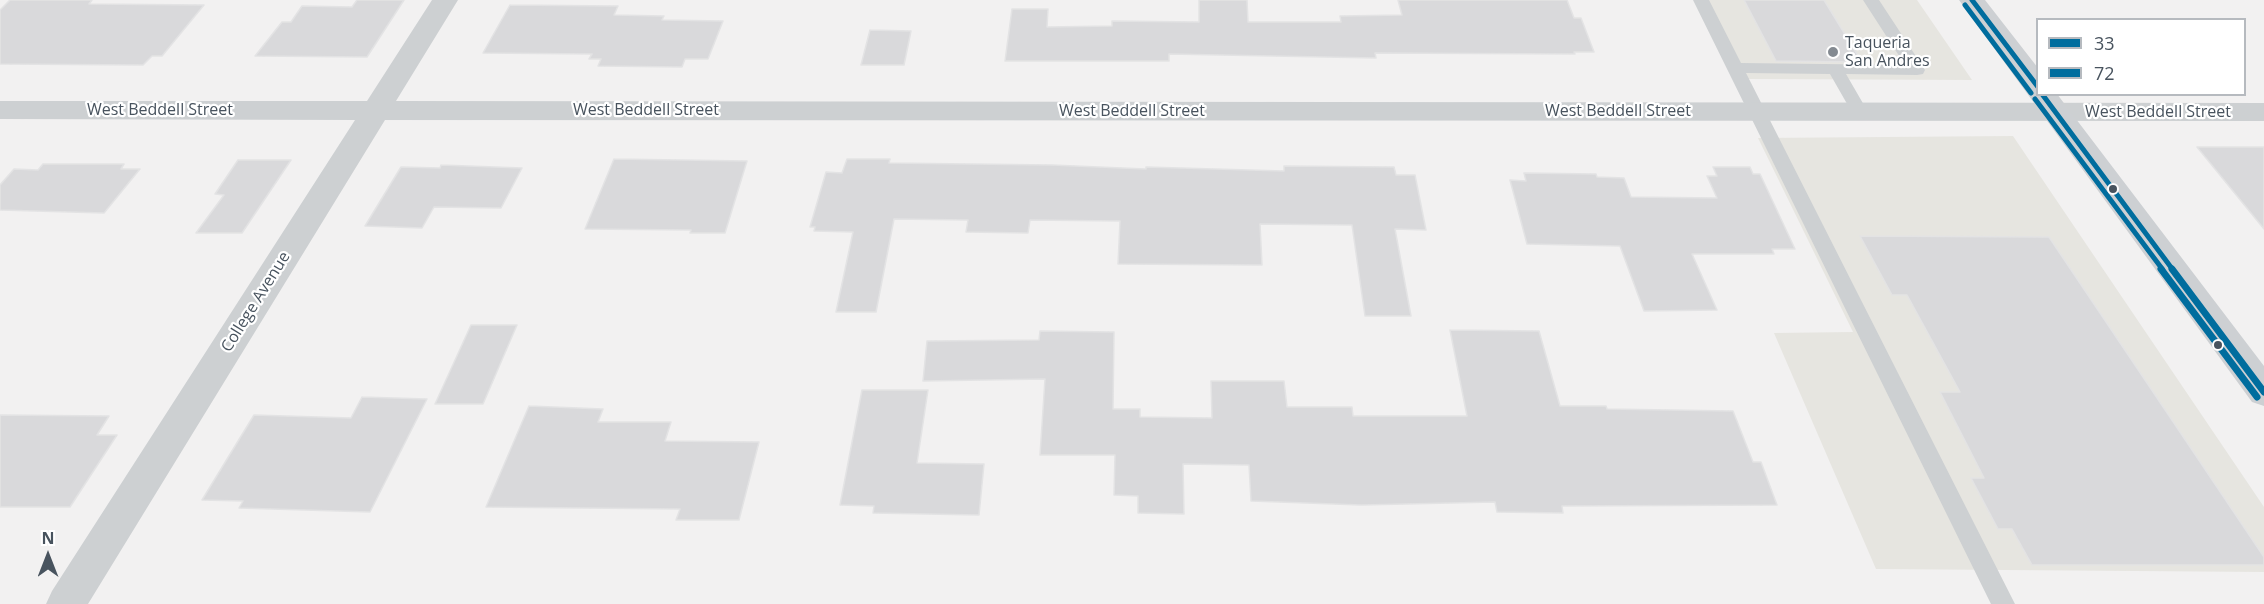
<!DOCTYPE html>
<html>
<head>
<meta charset="utf-8">
<style>
	body { margin:0 }
	#map { position:relative; width:2264px; height:604px; overflow:hidden; background:#f2f1f1; font-family:"Open Sans",sans-serif }
	canvas { display:block }
	.legend { position:absolute; left:2036px; top:18px; width:210px; height:78px; box-sizing:border-box; background:#fff; border:2px solid #b6babf; margin:0; padding:8px 10px; list-style:none; font-size:18px; color:#48535e }
	.legend li { display:flex; align-items:center; gap:12px; height:30px }
	.legend b { width:30px; border:2px solid #b6babf }
	.north { position:absolute; left:18px; top:526px; width:60px; height:60px; -webkit-text-stroke:4px #fff; paint-order:stroke; rotate:0deg; font-size:16px; font-weight:700; line-height:24px; text-align:center; color:#48535e }
	.north::after { content:''; display:block; margin:auto; width:21px; height:27px; background:#48535e; clip-path:polygon(50% 0,100% 100%,50% 72%,0 100%) }
</style>
</head>
<body>
<div id="map">
<canvas width="2264" height="604"></canvas>
<ul class="legend">
<li><b style="height:8px;background:#006d9e"></b>33</li>
<li><b style="height:8px;background:#006d9e"></b>72</li>
</ul>
<div class="north">N</div>
</div>
<script>
const ctx = document.querySelector('canvas').getContext('2d');
ctx.lineJoin = 'round';
function paint(path, color) { ctx.fillStyle = color; ctx.fill(path, 'evenodd'); }
const shape = rows => new Path2D(rows.map(r => 'M' + r).join(''));
function trace(path, color, width, dash) { ctx.strokeStyle = color; ctx.lineWidth = width; ctx.lineCap = dash ? 'butt' : 'round'; ctx.setLineDash(dash || []); ctx.stroke(path); }
function write(font, color, halo, rows, align = 'center') {
  ctx.font = font + ' "Open Sans",sans-serif'; ctx.lineWidth = 4.5; ctx.setLineDash([]); ctx.textBaseline = 'middle'; ctx.strokeStyle = halo; ctx.fillStyle = color; for (const [text, x, y, turn = 0] of rows) {
    ctx.save(); ctx.translate(x, y); ctx.rotate((+turn || 0) * Math.PI / 180); ctx.textAlign = isNaN(turn) ? turn : align; if (halo) ctx.strokeText(text, 0, 0); ctx.fillText(text, 0, 0); ctx.restore();
  }
}
const commercial = shape([
	[1707,0,1917,0,1972,80,1747,79],
	[2013,136,2264,507,2264,572,1876,569,1774,333,1853,332,1758,138]
]);
const building = shape([
	[10,0,92,0,89,4,204,5,162,56,152,56,143,65,0,64,0,10,10,0],
	[357,0,404,0,367,57,255,56,282,22,291,22,302,6,352,7,357,0],
	[1199,0,1247,0,1248,22,1341,22,1340,16,1402,15,1398,0,1567,0,1574,18,1581,18,1594,52,1574,52,1575,54,1375,53,1376,58,1169,54,1169,61,1005,61,1012,9,1048,9,1047,27,1112,26,1112,21,1199,22,1199,0],
	[1744,0,1824,0,1862,62,1776,61,1744,0],
	[510,5,618,6,614,15,664,16,662,20,723,21,708,59,685,59,682,67,598,66,601,59,589,59,592,54,483,53,510,5],
	[870,30,911,31,904,65,861,65,870,30],
	[2197,147,2264,147,2264,229,2197,147],
	[614,159,747,161,725,233,690,233,691,230,585,229,614,159],
	[847,159,890,159,889,163,1052,165,1146,169,1146,167,1284,171,1284,166,1394,167,1396,175,1415,175,1426,230,1395,229,1411,316,1365,316,1352,225,1260,224,1262,265,1118,264,1120,221,1030,220,1028,233,966,232,968,220,894,219,876,312,836,312,853,232,814,231,815,227,810,227,826,172,842,173,847,159],
	[238,160,291,160,242,233,196,233,224,195,215,194,238,160],
	[43,164,124,164,121,169,140,169,104,213,0,210,0,185,14,169,38,170,43,164],
	[441,165,522,168,501,208,434,207,422,228,365,226,401,167,440,168,441,165],
	[1713,167,1750,167,1753,174,1760,174,1795,249,1772,249,1774,254,1692,254,1717,310,1644,311,1620,246,1527,244,1510,180,1526,181,1524,173,1596,174,1597,177,1624,178,1631,197,1717,198,1707,176,1717,176,1713,167],
	[1860,236,2049,237,2264,557,2264,565,2032,565,2012,529,1998,529,1971,478,1984,478,1940,392,1960,392,1907,295,1892,295,1860,236],
	[471,325,517,325,483,404,435,404,471,325],
	[1450,330,1539,331,1560,406,1606,406,1607,409,1733,411,1753,462,1761,462,1777,505,1562,506,1563,513,1497,512,1495,502,1361,505,1251,501,1249,465,1183,464,1184,514,1138,513,1138,496,1114,495,1115,455,1040,455,1045,379,923,381,927,341,1039,340,1040,331,1114,332,1113,409,1140,409,1140,417,1212,418,1211,381,1284,381,1287,407,1352,407,1353,416,1467,416,1450,330],
	[862,390,928,390,917,463,984,464,979,515,873,513,874,506,840,505,862,390],
	[362,397,427,399,370,512,239,508,243,501,202,500,254,415,351,418,362,397],
	[529,406,603,409,598,422,671,422,665,441,759,442,739,520,676,520,680,509,486,507,529,406],
	[0,415,109,416,97,435,117,435,70,507,0,507,0,415]
]);
const lane = shape([
	[1693,0,1709,0,1741,63,1905,65,1863,0,1879,0,1925,70,1923,74,1917,75,1846,74,1868,112,1866,116,1860,118,1854,116,1830,74,1746,73,2015,604,1991,604,1693,0]
]);
const street = shape([
	[432,0,458,0,396,101,2264,103,2264,121,385,120,88,604,46,604,52,591,355,120,0,119,0,101,367,101,432,0]
]);
const secondary = shape([
	[1959,0,1985,0,2038,68,2038,94,2057,94,2264,366,2264,406,2252,402,1959,0]
]);
const bus1Far1 = shape([
	[1972,0,2038,87],
	[2042,94,2173,270]
]);
const bus1 = shape([
	[2172,269,2264,392]
]);
const bus2Far1 = shape([
	[1965,5,2031,93],
	[2035,99,2163,270]
]);
const bus2 = shape([
	[2161,269,2257,397]
]);
const markers = [
	[1833,52,6,"#848a91"],
	[2113,189,5,"#48535e"],
	[2218,345,5,"#48535e"]
];
const poiNames = [
	["Taqueria",1845,43],
	["San Andres",1845,61]
];
const streetNames = [
	["West Beddell Street",160,110],
	["West Beddell Street",646,110],
	["West Beddell Street",1132,111],
	["West Beddell Street",1618,111],
	["West Beddell Street",2158,112],
	["College Avenue",256,302,-58]
];
paint(commercial, '#e6e5e0');
paint(building, '#d9d9db');
trace(building, '#e3e3e4', 1.5);
paint(lane, '#cdd0d2');
paint(street, '#cdd0d2');
paint(secondary, '#cdd0d3');
trace(bus1Far1, '#006d9e', 5);
trace(bus1, '#006d9e', 7);
trace(bus2Far1, '#006d9e', 5);
trace(bus2, '#006d9e', 7);
for (const [x, y, r, color] of markers) { const dot = new Path2D(); dot.arc(x, y, r, 0, 2 * Math.PI); ctx.fillStyle = color; ctx.fill(dot); trace(dot, '#fff', 2); }
write('16px', '#48535e', '#fff', poiNames, 'left');
write('16px', '#48535e', '#fff', streetNames);
</script>
</body>
</html>
